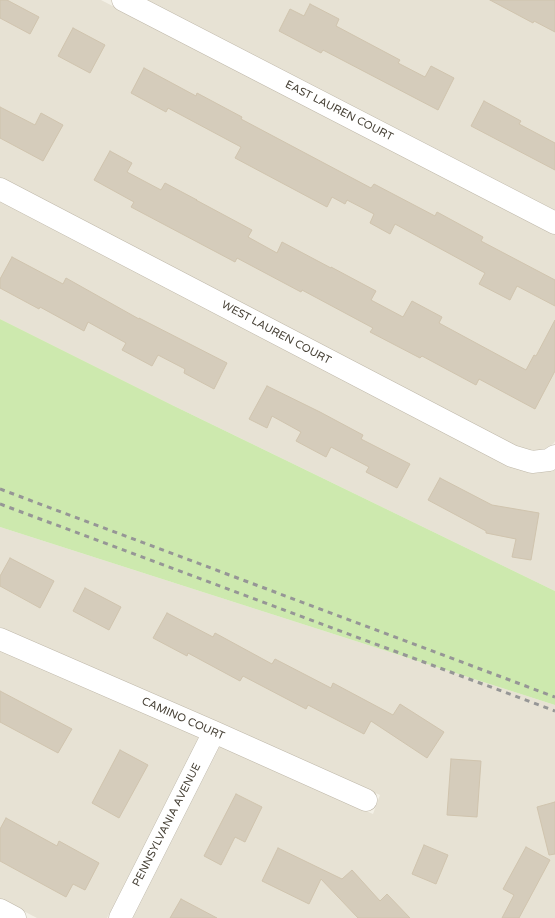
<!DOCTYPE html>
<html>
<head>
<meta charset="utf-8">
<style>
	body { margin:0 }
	canvas { display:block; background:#f3f0e6 }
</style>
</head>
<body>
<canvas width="555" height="918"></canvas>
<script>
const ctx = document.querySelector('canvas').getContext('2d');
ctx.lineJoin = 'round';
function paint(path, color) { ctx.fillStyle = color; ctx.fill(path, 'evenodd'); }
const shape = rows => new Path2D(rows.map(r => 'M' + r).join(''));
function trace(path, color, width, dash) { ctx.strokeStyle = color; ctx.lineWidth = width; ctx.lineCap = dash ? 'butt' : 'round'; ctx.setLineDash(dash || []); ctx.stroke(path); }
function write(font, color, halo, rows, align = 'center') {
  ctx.font = font + ' "Varela Round",sans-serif'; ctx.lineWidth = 3; ctx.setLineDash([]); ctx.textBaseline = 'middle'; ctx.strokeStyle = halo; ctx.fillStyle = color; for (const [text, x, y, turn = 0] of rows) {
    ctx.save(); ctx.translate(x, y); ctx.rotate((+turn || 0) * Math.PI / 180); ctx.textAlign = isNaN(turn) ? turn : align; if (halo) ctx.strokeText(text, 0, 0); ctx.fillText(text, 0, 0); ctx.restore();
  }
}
const residential = shape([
	[0,0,101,0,555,234,555,441,554,443,544,450,532,451,515,446,0,178],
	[145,0,555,0,555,211],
	[0,201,534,473,551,471,555,469,555,591,172,405,0,319],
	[0,527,555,705,555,918,133,918,220,746,373,814,380,795,209,718,0,627],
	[0,650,199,736,107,918,37,918,0,899]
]);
const green = shape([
	[0,319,172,405,555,591,555,705,0,527]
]);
const building = shape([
	[0,0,7,0,39,17,30,34,0,18,0,0],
	[490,0,555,0,555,32,534,21,533,23,490,0],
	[310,4,339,19,336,26,400,60,398,63,425,77,431,66,454,78,438,110,323,50,321,53,279,31,290,9,304,16,310,4],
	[73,28,105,45,90,73,58,56,73,28],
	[144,68,196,96,197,93,242,117,241,119,371,188,374,184,435,216,437,212,483,237,481,241,555,280,555,306,517,286,510,300,479,284,485,273,395,224,390,234,370,223,374,214,347,200,345,204,332,197,327,207,235,158,241,147,168,108,166,112,131,93,144,68],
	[484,101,521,121,519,124,555,143,555,170,471,126,484,101],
	[0,107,35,125,41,113,63,125,43,161,0,138,0,107],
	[110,151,132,163,127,172,161,190,165,183,197,200,196,200,252,230,248,237,277,253,282,242,331,268,331,267,376,291,371,300,403,317,412,301,442,317,439,323,526,370,534,355,536,356,555,320,555,371,535,409,479,379,476,385,422,356,420,358,370,332,373,328,302,290,301,292,237,258,235,262,131,207,134,202,94,180,110,151],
	[12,257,63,284,66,278,139,319,139,318,227,363,214,389,184,373,185,369,158,355,152,366,122,350,126,343,88,322,84,331,40,307,39,309,0,288,0,279,12,257],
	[267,386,320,412,363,435,361,439,410,464,397,488,366,472,369,467,331,447,326,457,296,441,301,432,272,416,267,428,249,419,267,386],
	[440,478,492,505,539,513,531,560,512,557,516,539,486,533,486,531,428,500,440,478],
	[10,558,54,581,40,608,0,586,0,576,10,558],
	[85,588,121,607,109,630,73,611,85,588],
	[167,613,213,637,215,633,272,664,275,659,331,688,333,683,393,715,400,704,444,732,427,758,371,721,364,734,308,705,306,709,243,676,240,681,188,653,187,656,153,638,167,613],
	[0,691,72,729,58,753,0,722,0,691],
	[120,750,148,765,119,818,92,803,120,750],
	[451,759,481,761,477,817,447,815,451,759],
	[236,794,262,807,245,842,235,837,221,865,204,856,236,794],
	[555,802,555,854,549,855,537,807,555,802],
	[6,818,57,846,59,841,99,863,85,890,73,884,66,897,0,861,0,829,6,818],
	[424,845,448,855,436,884,412,874,424,845],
	[526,847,550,860,519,918,502,918,514,895,503,889,526,847],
	[278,848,342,879,352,870,380,901,387,894,410,918,358,918,321,879,309,904,262,881,278,848],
	[181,899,217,918,170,918,181,899]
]);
const street = shape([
	[123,0,555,223],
	[0,189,512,456,532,462,549,460,555,456],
	[0,639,214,732,366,800],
	[0,910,15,918],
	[120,918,214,732]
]);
const rail = shape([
	[0,489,555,697],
	[0,504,555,711]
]);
const streetNames = [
	["EAST LAUREN COURT",339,111,27],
	["WEST LAUREN COURT",276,333,28],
	["CAMINO COURT",183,719,24],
	["PENNSYLVANIA AVENUE",167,825,-63]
];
paint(residential, '#e7e2d4');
paint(green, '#cde9ae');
paint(building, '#d5ccbb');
trace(building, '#d0c4ae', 1);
trace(street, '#bfb8a9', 23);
trace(street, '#fff', 22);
trace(rail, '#969696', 3, [5, 5]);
write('11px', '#464035', '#fff', streetNames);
</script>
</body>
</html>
